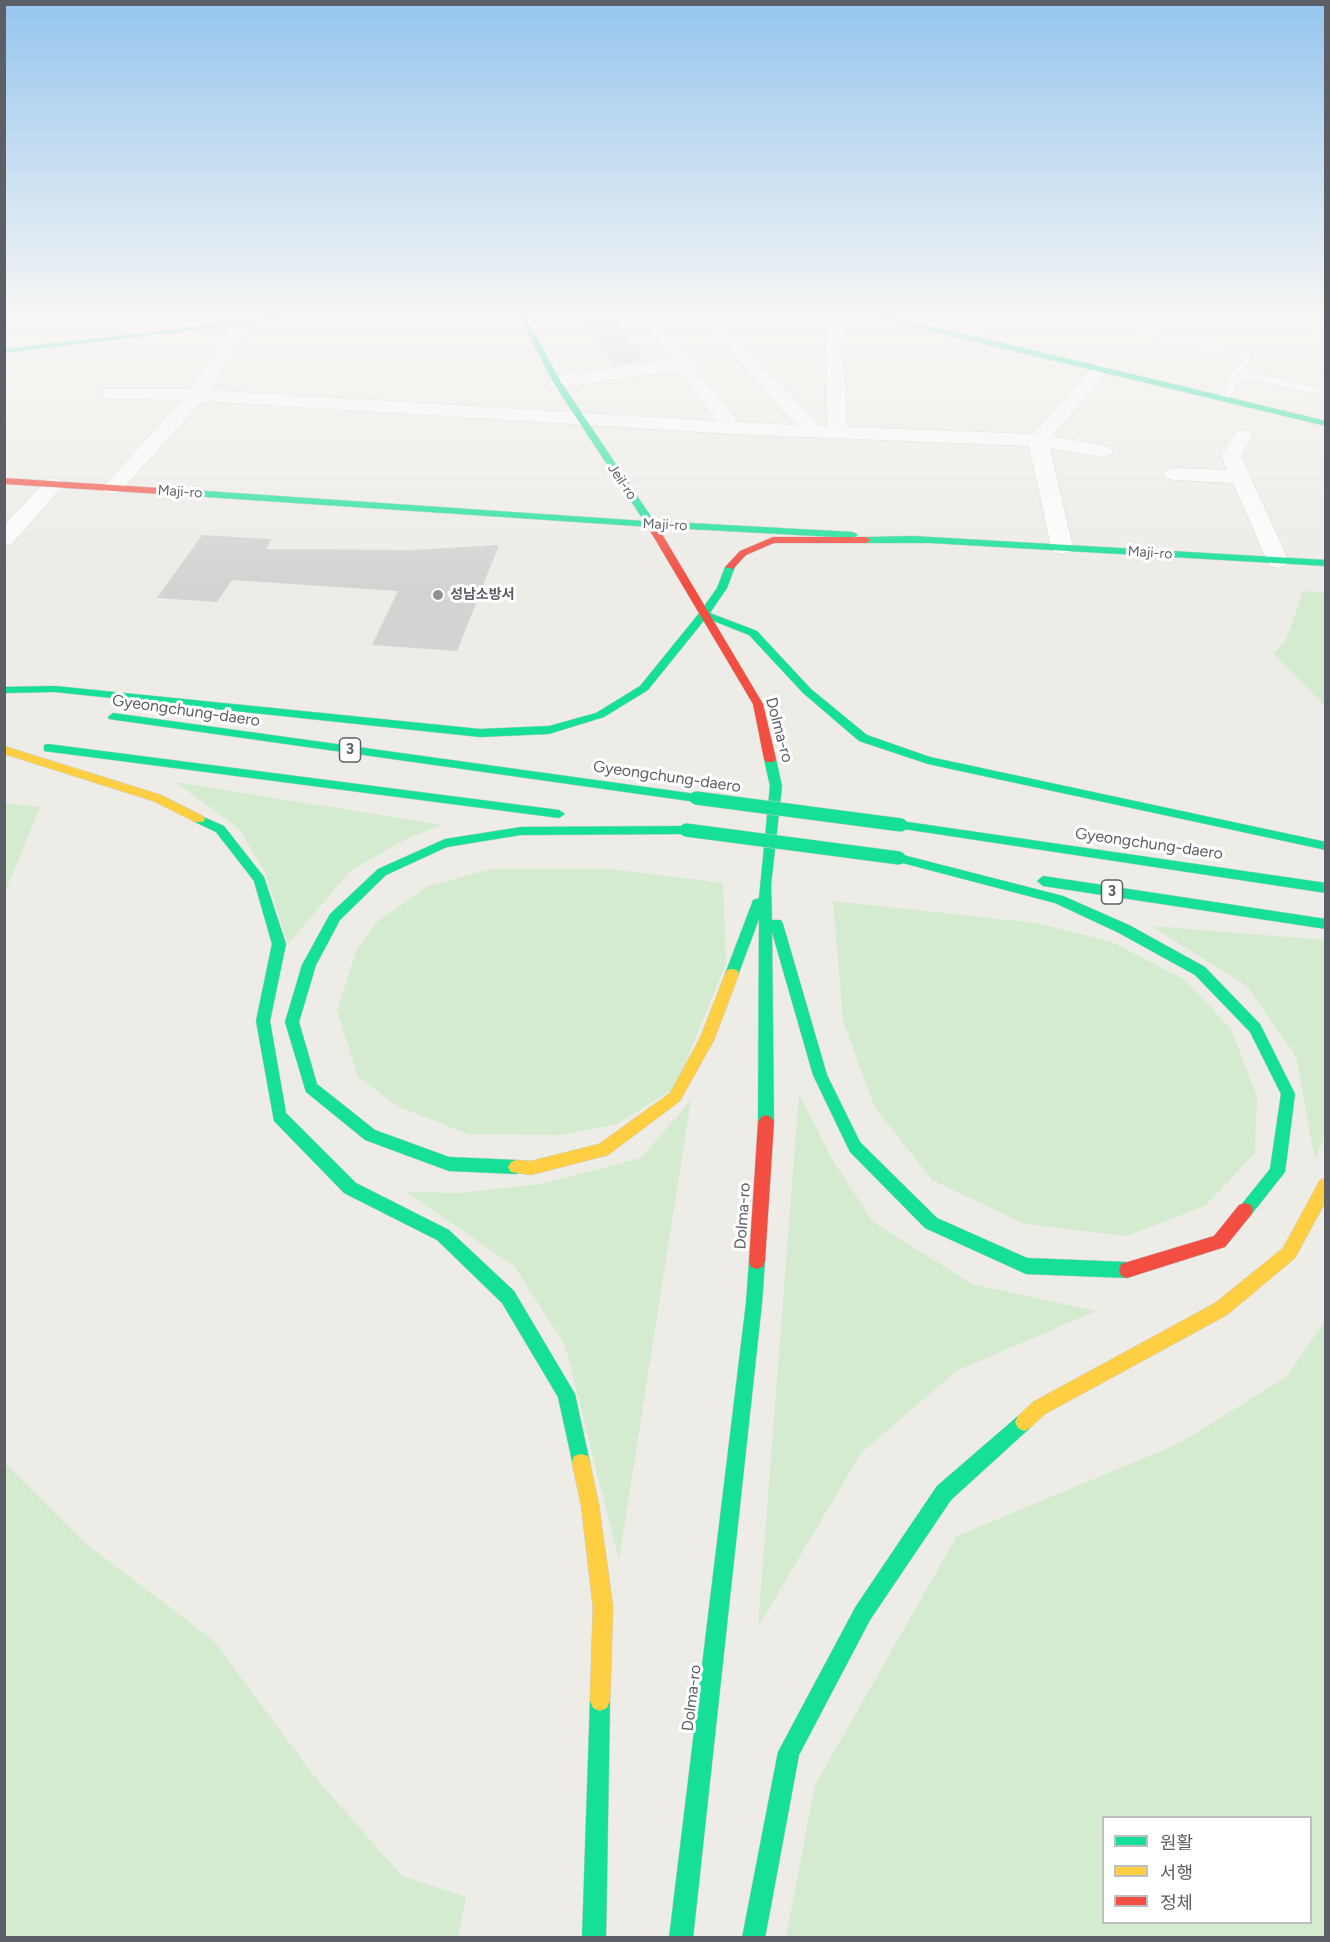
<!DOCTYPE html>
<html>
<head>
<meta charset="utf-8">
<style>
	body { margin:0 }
	#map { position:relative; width:1330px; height:1942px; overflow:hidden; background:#edece7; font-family:Figtree,"Noto Sans KR",sans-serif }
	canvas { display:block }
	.frame { position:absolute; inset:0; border:6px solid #5c6066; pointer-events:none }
	.legend { position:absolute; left:1102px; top:1816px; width:210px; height:108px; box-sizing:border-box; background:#fff; border:2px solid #bebfc2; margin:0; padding:8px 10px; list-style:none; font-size:18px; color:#5c6066 }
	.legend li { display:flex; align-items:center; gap:12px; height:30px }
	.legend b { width:30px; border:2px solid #bebfc2 }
</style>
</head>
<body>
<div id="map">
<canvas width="1330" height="1942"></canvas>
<div class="frame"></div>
<ul class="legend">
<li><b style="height:8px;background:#16e098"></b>원활</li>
<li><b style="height:8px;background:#ffcf43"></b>서행</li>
<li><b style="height:8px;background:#f24e42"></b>정체</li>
</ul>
</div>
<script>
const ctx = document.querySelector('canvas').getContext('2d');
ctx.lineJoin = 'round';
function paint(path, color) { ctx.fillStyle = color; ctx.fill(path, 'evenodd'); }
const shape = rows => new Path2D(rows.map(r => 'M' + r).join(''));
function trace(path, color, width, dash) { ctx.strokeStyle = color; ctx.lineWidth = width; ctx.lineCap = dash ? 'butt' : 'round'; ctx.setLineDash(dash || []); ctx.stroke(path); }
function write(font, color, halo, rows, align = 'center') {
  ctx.font = font + ' Figtree,"Noto Sans KR",sans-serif'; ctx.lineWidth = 6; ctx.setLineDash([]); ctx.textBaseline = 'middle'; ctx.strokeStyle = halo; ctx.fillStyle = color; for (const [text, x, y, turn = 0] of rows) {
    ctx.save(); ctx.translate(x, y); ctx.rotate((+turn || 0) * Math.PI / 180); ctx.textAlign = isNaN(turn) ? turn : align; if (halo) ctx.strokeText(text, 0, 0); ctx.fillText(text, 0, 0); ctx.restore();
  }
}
const green = shape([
	[1303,591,1325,593,1325,706,1273,653,1286,640],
	[175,782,442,825,406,839,350,871,288,944,265,872,239,829],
	[5,803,40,807,5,892,4,803],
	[491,869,609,869,723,883,726,964,675,1088,617,1124,561,1135,468,1134,399,1107,358,1077,337,1011,357,949,378,921,428,886],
	[833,901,1036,923,1112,942,1185,980,1231,1029,1257,1097,1255,1153,1205,1206,1126,1236,1025,1224,932,1180,874,1106,843,1021],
	[1151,926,1325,940,1326,1134,1315,1159,1296,1057,1247,986],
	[799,1094,833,1161,873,1222,972,1284,1096,1311,956,1371,861,1453,758,1627],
	[691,1100,619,1560,565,1345,514,1266,406,1192,460,1193,541,1184,641,1158],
	[1325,1321,1325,1937,786,1937,815,1785,957,1536,1180,1443,1286,1377],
	[1104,1818,1310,1818,1310,1922,1104,1922],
	[4,1462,85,1543,213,1640,314,1776,402,1876,466,1897,458,1937,5,1937]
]);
const building = shape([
	[580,315,611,315,644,361,614,366],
	[202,535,272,539,266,549,411,550,499,545,457,651,372,645,398,591,232,580,217,602,157,598]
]);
const lane = shape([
	[1072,315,1088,315,1250,354,1251,356,1244,371,1326,390,1326,396,1241,377,1229,401,1221,401,1219,399,1240,358,1072,315]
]);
const street = shape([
	[120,315,138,315,161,335,158,339,146,339,120,315],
	[638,315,654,315,738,422,796,425,698,315,715,315,819,425,827,426,826,315,842,315,847,427,1033,434,1095,365,1107,365,1110,369,1107,373,1052,436,1103,445,1110,447,1113,451,1110,455,1103,457,1050,448,1073,547,1070,552,1062,554,1054,552,1051,547,1029,446,732,434,202,401,120,492,113,494,106,492,102,488,182,400,110,399,103,397,101,393,103,389,191,389,236,319,242,318,248,319,251,323,209,390,717,421,678,370,557,388,550,386,548,382,550,378,557,376,671,360,638,315],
	[980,315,998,315,972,340,960,340,957,336,960,332,980,315],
	[1248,315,1280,315,1326,324,1326,334,1250,319,1248,315],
	[1243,430,1250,432,1253,436,1241,456,1289,561,1286,566,1278,568,1270,566,1267,561,1233,483,1173,480,1166,478,1163,474,1166,470,1173,468,1227,470,1221,456,1236,432,1243,430],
	[54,478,61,480,65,484,61,488,12,544,4,546,4,525,47,480,54,478]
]);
const fast = shape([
	[299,315,316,315,4,353,4,349,299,315],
	[518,315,524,315,561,382,654,521,853,532,858,535,853,538,651,527,191,496,187,493,191,490,644,521,553,382,518,315],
	[863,315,874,315,966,334,1326,421,1326,426,863,315],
	[913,536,1326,560,1326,566,930,543,866,543,861,540,866,537,913,536],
	[730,564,735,567,727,588,710,613,757,631,811,689,867,735,930,757,1326,842,1326,850,928,764,859,741,803,693,749,635,706,618,648,690,604,717,549,734,480,737,55,692,4,693,4,687,55,686,480,729,549,726,596,713,640,686,700,612,717,588,725,567,730,564],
	[113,713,696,794,702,798,696,802,109,719,108,717,113,713],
	[48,744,559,810,565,814,559,818,44,751,44,745,48,744],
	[770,755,776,759,782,786,771,885,772,920,781,920,783,924,827,1075,860,1142,937,1218,1027,1258,1127,1262,1133,1264,1135,1270,1133,1276,1127,1278,1026,1274,925,1228,850,1152,813,1075,772,932,774,1122,771,1127,766,1129,761,1127,758,1122,759,919,737,978,732,979,727,978,725,974,752,903,753,900,759,898,770,786,764,759,770,755],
	[199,815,224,826,264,877,286,944,270,1021,286,1113,356,1183,449,1230,514,1291,575,1394,590,1463,588,1470,581,1472,574,1470,558,1397,502,1303,437,1240,344,1193,274,1121,256,1021,272,944,254,881,216,832,195,822,193,819,195,816,199,815],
	[901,821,1326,883,1326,893,897,828,895,825,897,822,901,821],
	[686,826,692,830,686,834,521,835,447,847,386,875,340,920,316,965,299,1022,317,1084,375,1130,449,1157,516,1160,521,1162,524,1167,521,1172,516,1174,449,1171,365,1140,306,1092,285,1022,302,965,330,914,378,869,445,839,521,827,686,826],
	[899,854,1063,896,1129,925,1205,967,1260,1024,1295,1094,1285,1172,1251,1215,1245,1217,1239,1215,1237,1210,1270,1169,1281,1094,1250,1032,1195,975,1119,933,1055,903,895,861,893,858,895,855,899,854],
	[1043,876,1326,919,1326,929,1043,886,1037,881,1043,876],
	[757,1253,763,1255,765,1261,762,1303,693,1938,669,1938,746,1303,749,1261,751,1255,757,1253],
	[1024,1413,1030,1416,1033,1422,1030,1428,951,1500,870,1620,799,1755,765,1938,742,1938,778,1752,856,1606,937,1486,1018,1416,1024,1413],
	[600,1691,607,1694,610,1701,606,1938,582,1938,590,1701,593,1694,600,1691]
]);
const slow = shape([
	[4,746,161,795,203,816,205,819,203,822,195,822,153,801,4,754,4,746],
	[732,969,737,970,739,974,714,1040,680,1101,608,1155,531,1175,511,1172,508,1167,511,1162,516,1160,531,1161,599,1144,670,1093,700,1038,725,974,727,970,732,969],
	[1326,1178,1326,1201,1295,1258,1227,1315,1045,1414,1030,1428,1024,1431,1018,1428,1015,1422,1018,1416,1033,1402,1215,1303,1283,1248,1320,1180,1326,1178],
	[581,1454,588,1456,590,1463,599,1505,613,1607,610,1701,607,1708,600,1711,593,1708,590,1701,593,1607,581,1505,572,1463,574,1456,581,1454]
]);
const jam = shape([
	[4,478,191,490,195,493,191,496,4,484,4,478],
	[648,522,656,524,763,704,776,759,774,762,766,762,764,759,753,704,646,524,648,522],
	[773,537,866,537,871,540,866,543,774,543,746,555,733,569,725,567,740,551,773,537],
	[766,1115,771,1117,774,1122,765,1261,763,1267,757,1269,751,1267,749,1261,758,1122,761,1117,766,1115],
	[1245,1203,1251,1205,1253,1210,1251,1215,1225,1247,1127,1278,1121,1276,1119,1270,1121,1264,1214,1236,1239,1205,1245,1203]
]);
const fastBridge = shape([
	[696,798,901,825],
	[686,830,899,858]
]);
const markers = [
	[438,595,6,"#8f9193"]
];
const farStreetnames = [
	["Jeil-ro",622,482,56],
	["Maji-ro",180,492,4],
	["Maji-ro",665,525,3],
	["Maji-ro",1150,553,4]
];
const farPoinames = [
	["성남소방서",450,595]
];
const shields = [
	[350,750,21],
	[1112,892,21]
];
const shieldNames = [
	["3",350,750],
	["3",1112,892]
];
const streetNames = [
	["Gyeongchung-daero",186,711,8],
	["Dolma-ro",779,730,75],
	["Gyeongchung-daero",667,777,8],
	["Gyeongchung-daero",1149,844,8],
	["Dolma-ro",743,1216,-86],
	["Dolma-ro",692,1698,-83]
];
paint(green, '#d4ebd0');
paint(building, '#d5d3d1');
trace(lane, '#c9c9c9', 1);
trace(street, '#c9c9c9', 1);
trace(fast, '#c8c9c8', 1);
trace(slow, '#c8c9c8', 1);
trace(jam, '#c8c9c8', 1);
paint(lane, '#fcfcfb');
paint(street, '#fcfcfb');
paint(fast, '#16e098');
paint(slow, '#ffcf43');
paint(jam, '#f24e42');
trace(fastBridge, '#d7ccb2', 14, []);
trace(fastBridge, '#16e098', 13);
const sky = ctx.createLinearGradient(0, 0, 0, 586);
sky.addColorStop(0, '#95c5ee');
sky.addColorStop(0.54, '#f7f6f4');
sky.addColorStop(1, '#f7f6f400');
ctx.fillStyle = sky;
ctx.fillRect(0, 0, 1330, 586);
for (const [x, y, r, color] of markers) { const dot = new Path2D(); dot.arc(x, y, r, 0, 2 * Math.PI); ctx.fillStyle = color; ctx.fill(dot); trace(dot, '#fff', 2); }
write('14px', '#5c6066', '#fff', farStreetnames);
write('bold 14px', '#5c6066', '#fff', farPoinames, 'left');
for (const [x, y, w] of shields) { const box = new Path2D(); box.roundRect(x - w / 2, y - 12, w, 24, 4.5); ctx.fillStyle = '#fff'; ctx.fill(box); trace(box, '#5c6066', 1.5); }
write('bold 15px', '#5c6066', null, shieldNames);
write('16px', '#5c6066', '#fff', streetNames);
</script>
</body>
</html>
